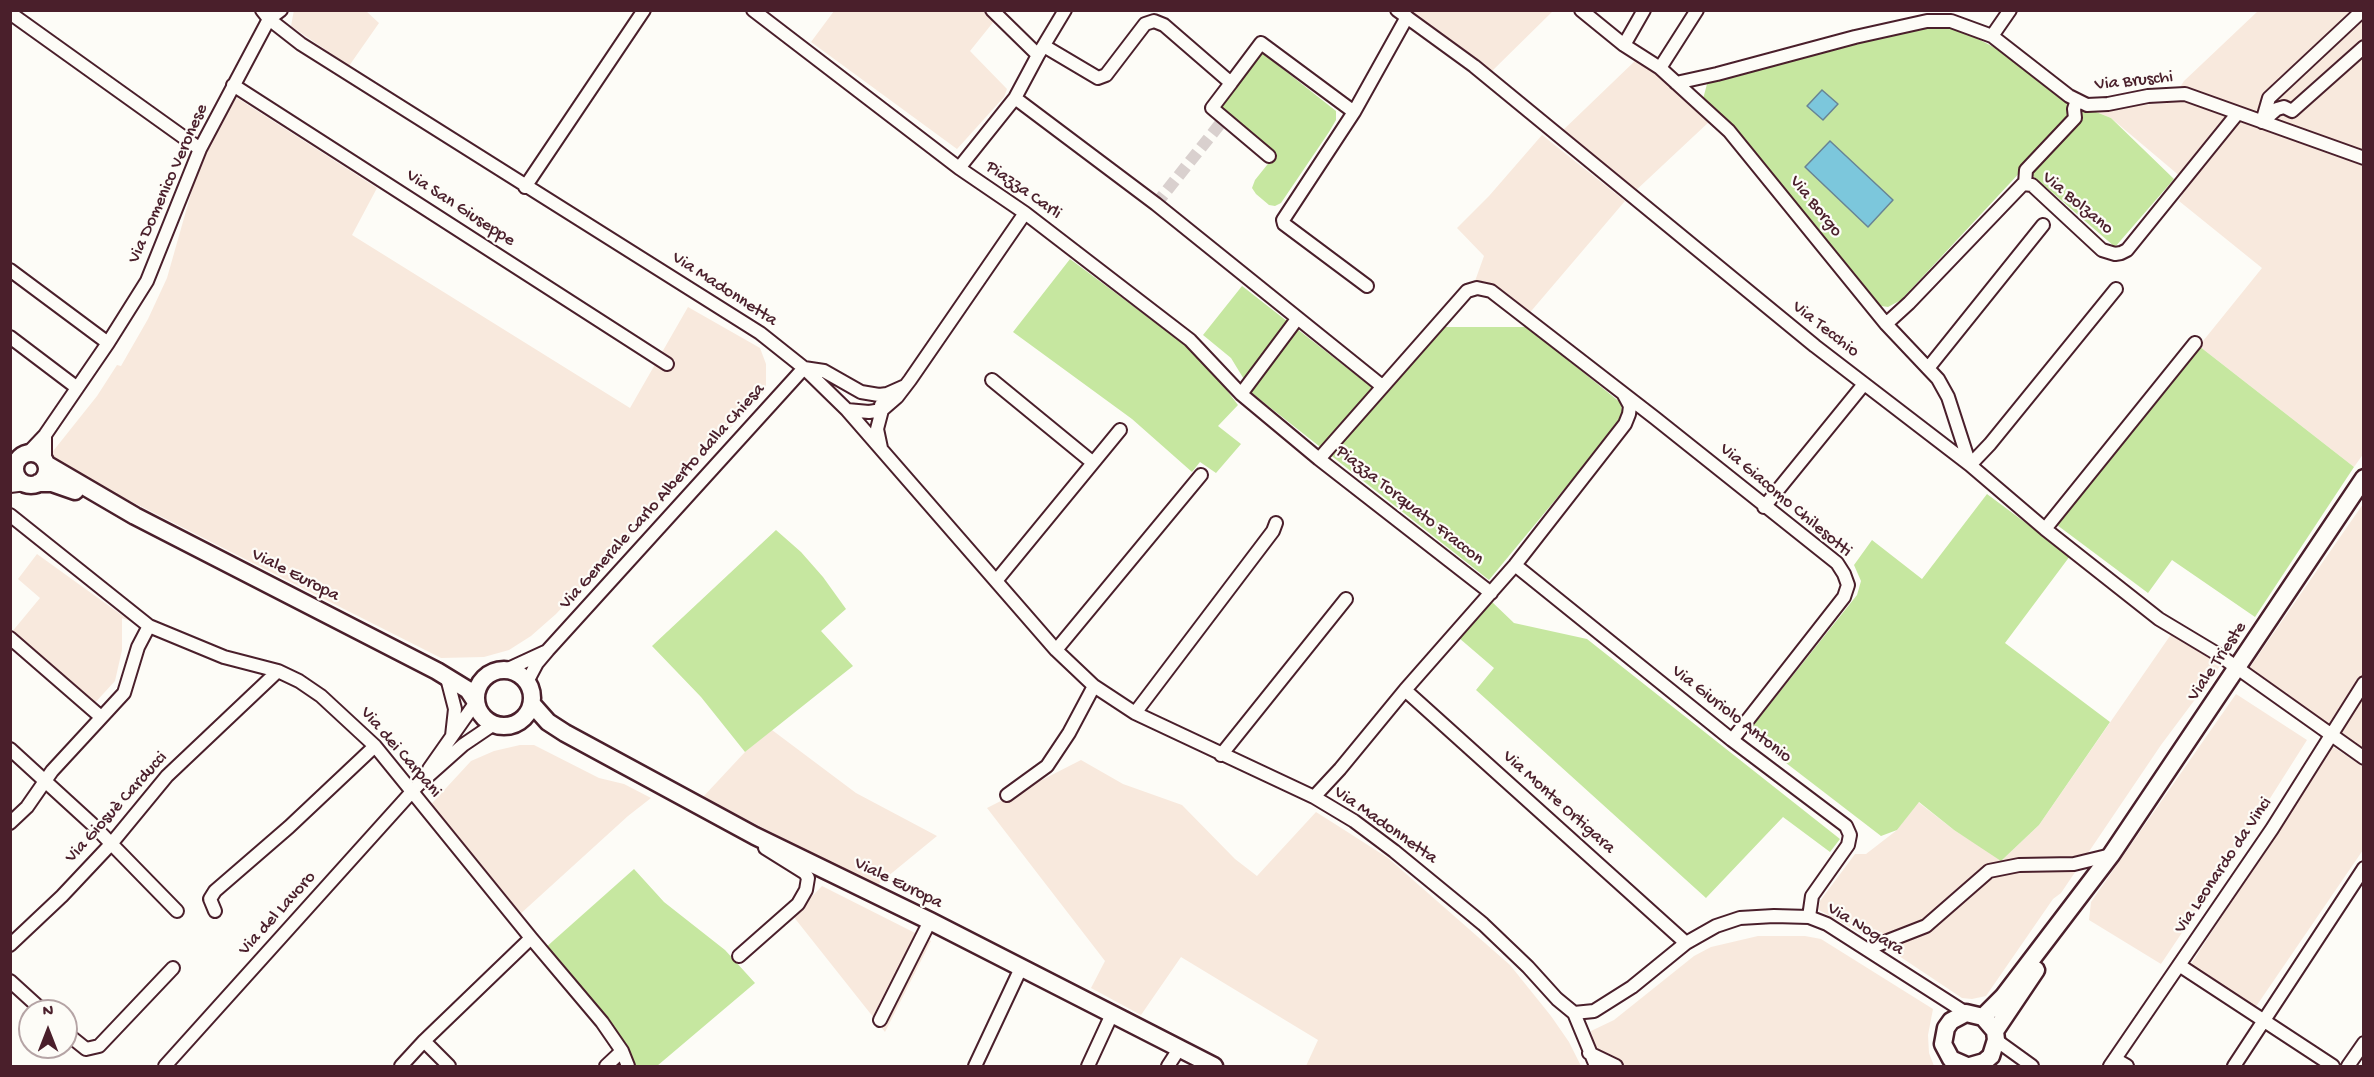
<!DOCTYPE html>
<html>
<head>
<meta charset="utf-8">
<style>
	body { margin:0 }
	#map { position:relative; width:2374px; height:1077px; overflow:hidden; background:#fdfcf7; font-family:"Gochi Hand",sans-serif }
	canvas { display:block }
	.frame { position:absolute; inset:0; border:12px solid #4a1f2b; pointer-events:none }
	.north { position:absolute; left:18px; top:999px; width:60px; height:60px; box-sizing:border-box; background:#fdfcf7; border:2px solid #b5a4a5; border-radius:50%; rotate:0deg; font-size:16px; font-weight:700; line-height:24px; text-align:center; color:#4a1f2b }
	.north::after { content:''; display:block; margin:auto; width:21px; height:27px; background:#4a1f2b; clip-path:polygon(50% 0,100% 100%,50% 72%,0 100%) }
</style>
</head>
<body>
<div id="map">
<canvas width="2374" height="1077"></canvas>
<div class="frame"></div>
<div class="north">N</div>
</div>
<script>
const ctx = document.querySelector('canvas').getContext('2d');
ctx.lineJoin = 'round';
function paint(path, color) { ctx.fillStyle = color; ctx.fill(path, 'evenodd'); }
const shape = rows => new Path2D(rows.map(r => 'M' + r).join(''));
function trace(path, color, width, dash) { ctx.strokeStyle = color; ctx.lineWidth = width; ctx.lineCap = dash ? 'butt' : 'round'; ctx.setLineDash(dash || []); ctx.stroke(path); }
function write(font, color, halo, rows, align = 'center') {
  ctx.font = font + ' "Gochi Hand",sans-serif'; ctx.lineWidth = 4.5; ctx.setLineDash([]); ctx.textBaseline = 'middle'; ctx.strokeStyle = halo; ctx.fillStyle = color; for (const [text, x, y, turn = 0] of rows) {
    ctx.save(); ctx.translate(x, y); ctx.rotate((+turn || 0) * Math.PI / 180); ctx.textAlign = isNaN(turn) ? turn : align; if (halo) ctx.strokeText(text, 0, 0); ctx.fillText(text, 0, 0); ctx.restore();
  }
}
const built = shape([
	[294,10,366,11,379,23,349,66,291,26],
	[834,11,994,11,999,15,970,51,1007,89,1004,97,957,149,811,42],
	[1403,11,1553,11,1489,74],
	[2258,11,2363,11,2364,453,2354,467,2199,346,2262,268,2179,201,2188,183,2111,118,2086,108,2170,103,2184,81],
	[1638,58,1710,121,1632,194,1560,133],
	[231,94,377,188,352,235,630,408,688,307,760,348,766,364,766,390,556,614,531,636,509,650,484,657,441,658,55,463,50,455,97,396,117,365,121,366,148,319,167,278,203,151],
	[1542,135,1625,201,1521,323,1481,294,1470,295,1484,256,1457,228,1489,196],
	[2363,504,2363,749,2248,670],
	[37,554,130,621,122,618,122,650,115,681,92,706,11,633,40,598,18,579],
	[2172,633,2223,662,2161,745,2061,893,2053,899,1986,996,1972,999,1962,998,1884,946,1819,910,1820,901,1855,854,1866,854,1897,830,1918,802,1954,830,2002,860,2039,825],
	[2236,694,2307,740,2236,852,2161,964,2089,920,2091,902],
	[772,730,856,793,937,836,876,886,703,797,745,752],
	[520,745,534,745,599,778,624,784,651,798,628,816,518,916,423,813,471,761,494,751],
	[2332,746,2363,767,2363,850,2255,1008,2191,964],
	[1081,760,1123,784,1182,805,1235,859,1257,876,1316,812,1346,831,1388,858,1510,965,1551,1016,1569,1042,1581,1066,1306,1066,1318,1040,1181,957,1141,1015,1091,988,1105,961,987,808],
	[822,886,931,941,885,1032,793,916],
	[1758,936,1805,936,1821,939,1933,1009,1928,1035,1929,1053,1934,1066,1605,1066,1593,1041,1591,1031,1614,1020,1694,956,1711,947]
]);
const green = shape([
	[1928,27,1957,28,2005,53,2086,108,2111,118,2174,179,2115,247,2024,168,1901,300,1888,307,1875,305,1746,140,1703,99,1707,84,1862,40],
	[1260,51,1336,111,1336,120,1329,132,1281,203,1275,206,1269,205,1256,194,1252,188,1255,180,1275,155,1220,110,1219,104],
	[1070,259,1188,347,1210,368,1238,405,1218,426,1241,444,1216,473,1200,462,1192,472,1132,419,1013,332],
	[1242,286,1383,396,1442,327,1527,327,1621,403,1623,418,1489,580,1253,394,1231,358,1203,335],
	[2199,346,2354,467,2255,617,2172,560,2148,593,2057,525],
	[1987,494,2070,556,2005,643,2110,722,2039,825,2001,861,1954,830,1919,802,1897,830,1881,836,1747,733,1857,595,1861,581,1854,565,1872,540,1922,579],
	[776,530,801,552,823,577,846,609,821,631,853,666,745,752,701,697,652,646],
	[1491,601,1514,623,1587,639,1840,839,1830,852,1783,817,1706,898,1476,690,1494,668,1459,638],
	[634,869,664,902,725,950,755,983,657,1066,630,1066,544,949]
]);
const water = shape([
	[1822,90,1838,104,1823,120,1807,106,1822,90],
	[1830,141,1893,200,1868,227,1805,167,1830,141]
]);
const minorTunnel = shape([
	[1156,204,1224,119]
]);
const minor = shape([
	[262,10,269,19,301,44,760,333,804,368,847,410,1056,650,1094,686,1135,713,1314,797,1354,821,1394,851,1483,924,1528,967,1557,999,1574,1013,1596,1066],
	[753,10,959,168,1025,213,1190,340,1241,394,1319,459,1491,593],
	[992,10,1038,55],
	[1397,10,1474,66,1815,346,1970,465,2045,529,2159,619,2219,655,2364,758],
	[1581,10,1624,45,1660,68,1729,131,1886,324,1938,379,1948,397,1970,465,1990,444,2116,289],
	[2363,10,2269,98,2262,122,2277,109,2284,107,2292,111,2364,47],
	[10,13,200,149],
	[1992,36,2010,10],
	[1624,45,1644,10],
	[1044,46,1098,78,1106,75,1145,24,1154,21,1164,25,1231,83,1261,43,1354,112],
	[1660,68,1697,10],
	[1231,83,1212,108,1269,156],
	[1676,83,1717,74,1855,37,1927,21,1951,21,1992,36,2069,96,2087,105,2108,104,2148,96,2185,94,2364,158],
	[233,85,667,364],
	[1015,98,1156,204,1382,386],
	[959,168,1015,98,1038,55,1065,10],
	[2025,184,2026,170,2075,118,2074,109,2077,100],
	[525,187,644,10],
	[10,270,108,343],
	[1367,286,1284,224,1283,220,1354,112,1407,17],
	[1886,324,1909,303,2023,184,2032,185,2102,250,2115,254,2121,253,2127,250,2237,114],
	[10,337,76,387],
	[1929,367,2043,225],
	[992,380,1092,462],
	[1241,394,1297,319],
	[847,410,869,412,882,410,881,405],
	[45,435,45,461],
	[881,448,877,429,882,410,897,397,910,380,1025,213],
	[28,453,45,435,108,343,147,281,200,149,269,19,281,10],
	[1319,459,1467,291,1477,288,1491,291,1655,418,1837,563,1844,574,1848,585,1844,597,1732,740],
	[10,476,15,470],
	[10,486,26,484],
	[1764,507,1864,384],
	[10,515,149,626,224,657,278,671,299,681,321,696,375,746,531,938,602,1022,622,1051,628,1066],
	[2045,529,2195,343],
	[1515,565,1732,740,1846,826,1850,835,1848,845,1812,896,1809,917],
	[996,581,1120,430],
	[10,638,101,717],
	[1056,650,1201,475],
	[506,670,545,652],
	[447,678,455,709,452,736],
	[527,682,537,663,548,650,804,368,824,371,861,392,879,395,887,394,905,386],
	[1405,690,1686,943],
	[1135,713,1273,531,1276,523],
	[10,749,92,824,177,911],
	[1221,755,1346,599],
	[429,769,476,702],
	[1007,795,1047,766,1069,733,1094,686],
	[1314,797,1340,769,1405,690,1515,565,1611,442,1625,424,1629,414,1630,406,1624,395],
	[10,823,27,807,52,771,124,693,138,647,149,626],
	[215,911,210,899,215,891,289,827,375,746],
	[10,945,62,896,111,844,167,776,278,671],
	[1867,949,1926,926,1989,871,2019,865,2074,864,2111,855],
	[739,956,798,904,806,890,808,878,805,873,765,848],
	[2179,965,2333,1066],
	[10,981,43,1011],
	[1574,1013,1594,1011,1632,987,1686,943,1716,926,1740,918,1774,916,1809,917,1827,924,1966,1013],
	[880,1020,930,921],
	[66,1033,86,1049,99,1046,173,968],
	[1996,1040,2032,1066],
	[424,1041,449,1066],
	[1589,1053,1616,1066],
	[2115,1059,2127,1066],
	[165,1066,418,785,463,745,494,724],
	[401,1066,424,1041,531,938],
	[606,1066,622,1051],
	[975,1066,1021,968],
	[1088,1066,1112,1014],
	[1168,1066,1179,1049],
	[2110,1066,2272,829,2364,683],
	[2234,1066,2364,868],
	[2348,1066,2364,1043]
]);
const major = shape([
	'15 469a16 16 0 1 1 32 0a16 16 0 1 1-32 0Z',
	[46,464,135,516,437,671,468,690,476,702],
	[38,483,52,483,75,491],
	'476 698a28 28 0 1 1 56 0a28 28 0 1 1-56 0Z',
	[532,704,548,722,565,733,755,836,930,921,1214,1066],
	[1983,1017,2003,997,2111,855,2364,478],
	[1995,1031,2036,970],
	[1967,1066,1951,1059,1943,1044,1946,1028,1951,1021,1966,1013,1983,1017,1995,1031,1996,1040,1991,1056,1984,1062,1970,1066]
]);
const streetNames = [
	["Via Bruschi",2134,82,-6],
	["Via Domenico Veronese",169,184,-66],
	["Piazza Carli",1023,191,35],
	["Via Bolzano",2077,204,40],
	["Via Borgo",1815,207,51],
	["Via San Giuseppe",460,209,33],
	["Via Madonnetta",724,290,33],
	["Via Tecchio",1825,330,38],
	["Via Generale Carlo Alberto dalla Chiesa",663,497,-48],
	["Via Giacomo Chilesotti",1785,501,40],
	["Piazza Torquato Fraccon",1409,506,38],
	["Viale Europa",295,576,27],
	["Viale Trieste",2218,662,-56],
	["Via Giuriolo Antonio",1731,715,38],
	["Via dei Carpani",400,753,49],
	["Via Monte Ortigara",1558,803,42],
	["Via Giosuè Carducci",117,808,-48],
	["Via Madonnetta",1385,826,35],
	["Via Leonardo da Vinci",2224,866,-56],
	["Viale Europa",898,884,26],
	["Via del Lavoro",278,914,-48],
	["Via Nogara",1865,930,31]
];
paint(built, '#f8e9dd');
paint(green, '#c6e7a0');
paint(water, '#7cc7dc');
trace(water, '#688495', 1.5);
trace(minorTunnel, '#d9d0ce', 12, [12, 6]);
trace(minor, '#4a1f2b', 16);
trace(major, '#4a1f2b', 21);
trace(minor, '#fdfcf7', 12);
trace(major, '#fdfcf7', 16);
write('18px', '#4a1f2b', '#fdfcf7', streetNames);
</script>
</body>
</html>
